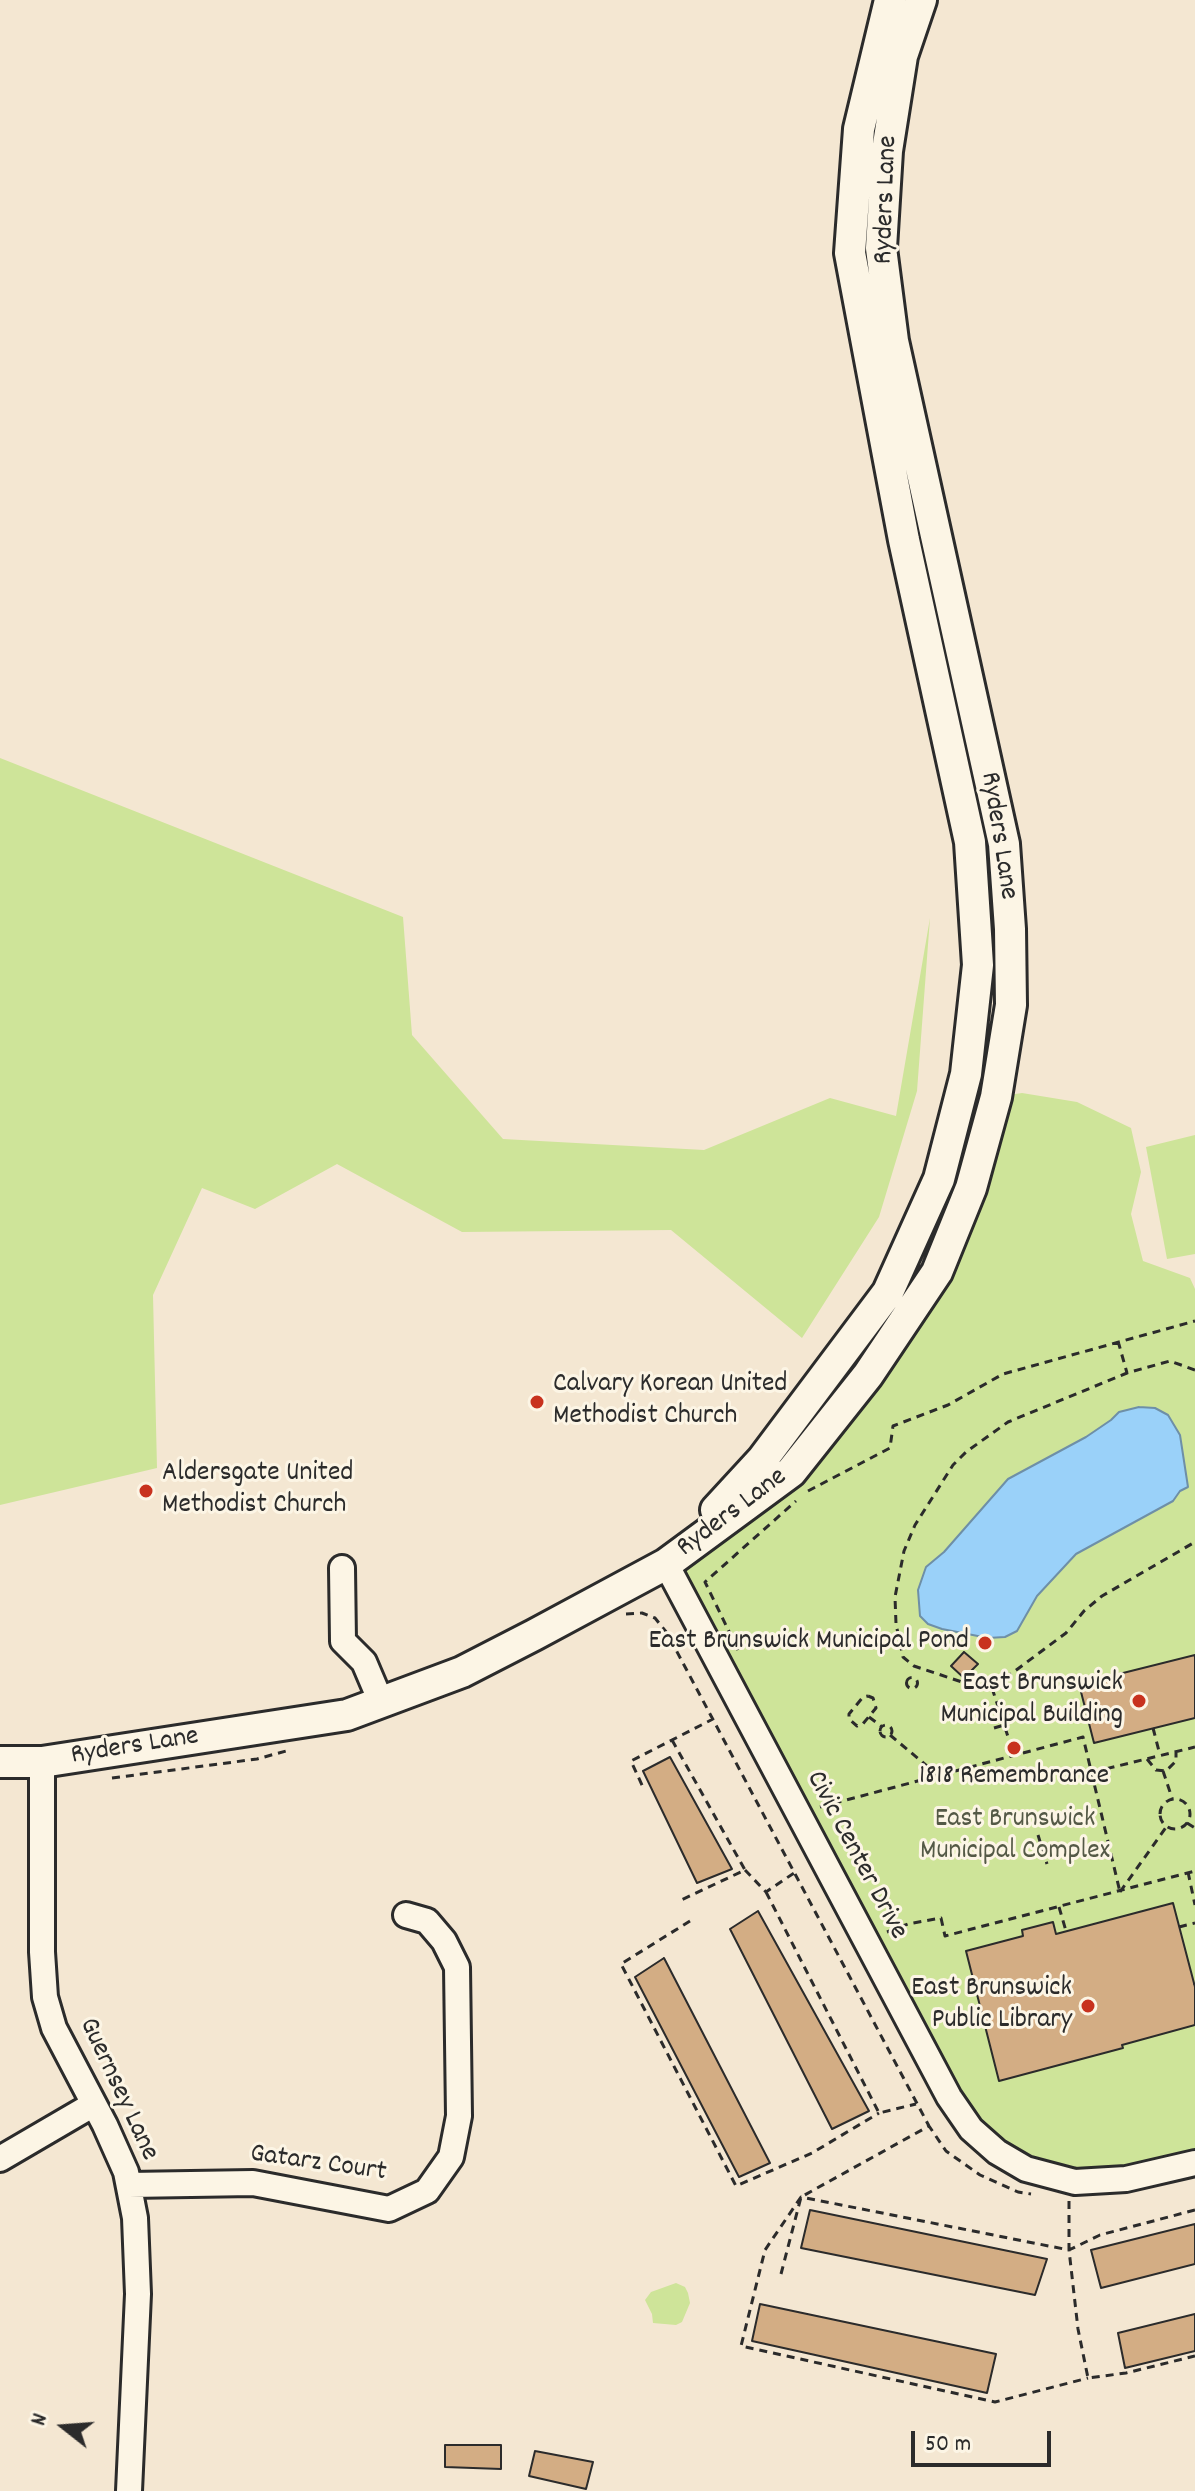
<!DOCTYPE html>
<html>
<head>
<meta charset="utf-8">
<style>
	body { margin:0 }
	#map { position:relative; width:1195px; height:2491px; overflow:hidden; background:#f4e7d2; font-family:Dekko,sans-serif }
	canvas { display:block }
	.north { position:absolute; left:24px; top:2387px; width:80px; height:80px; -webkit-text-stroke:6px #fcf5e5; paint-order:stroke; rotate:287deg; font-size:22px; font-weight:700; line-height:32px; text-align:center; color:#2b2b2b }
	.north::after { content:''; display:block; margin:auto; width:28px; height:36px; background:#2b2b2b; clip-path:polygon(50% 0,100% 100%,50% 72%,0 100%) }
	.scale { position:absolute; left:911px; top:2431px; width:140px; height:36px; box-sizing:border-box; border:4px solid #2b2b2b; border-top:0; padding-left:10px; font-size:24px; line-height:28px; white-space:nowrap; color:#2b2b2b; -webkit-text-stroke:6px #fcf5e5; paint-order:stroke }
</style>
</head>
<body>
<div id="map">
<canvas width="1195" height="2491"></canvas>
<div class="north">N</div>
<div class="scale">50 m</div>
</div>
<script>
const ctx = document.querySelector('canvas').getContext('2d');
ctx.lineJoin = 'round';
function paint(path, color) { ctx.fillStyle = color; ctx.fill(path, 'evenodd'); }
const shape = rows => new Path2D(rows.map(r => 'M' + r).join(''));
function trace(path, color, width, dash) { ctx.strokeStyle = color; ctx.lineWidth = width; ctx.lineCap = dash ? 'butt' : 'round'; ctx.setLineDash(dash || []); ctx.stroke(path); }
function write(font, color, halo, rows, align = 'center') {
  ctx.font = font + ' Dekko,sans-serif'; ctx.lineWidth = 6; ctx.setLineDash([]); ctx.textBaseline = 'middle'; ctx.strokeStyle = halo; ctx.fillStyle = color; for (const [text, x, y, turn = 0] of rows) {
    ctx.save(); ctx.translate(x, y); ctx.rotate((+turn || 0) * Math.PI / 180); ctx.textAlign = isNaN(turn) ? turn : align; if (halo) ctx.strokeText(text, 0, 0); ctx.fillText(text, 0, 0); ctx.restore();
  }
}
const green = shape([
	[0,758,403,917,412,1035,503,1139,704,1150,830,1098,896,1116,930,918,917,1091,879,1217,802,1338,671,1230,462,1232,337,1164,255,1209,202,1188,153,1295,157,1468,0,1505],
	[1022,1093,1077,1102,1131,1128,1141,1172,1131,1214,1143,1261,1190,1278,1195,1289,1195,2163,1092,2183,983,2141,666,1564,791,1472,937,1272,996,1097],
	[1195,1135,1195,1254,1167,1259,1146,1147],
	[676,2283,685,2287,688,2293,690,2303,682,2322,676,2325,653,2323,652,2314,645,2300,651,2292]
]);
const water = shape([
	[1139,1407,1155,1408,1168,1415,1180,1435,1188,1487,1180,1491,1173,1501,1076,1554,1037,1596,1017,1631,1005,1637,988,1638,942,1629,928,1624,920,1616,918,1590,926,1567,944,1552,1008,1479,1086,1437,1111,1420,1119,1412,1139,1407]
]);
const building = shape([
	[964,1652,978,1664,964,1678,951,1666,964,1652],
	[1195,1655,1195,1718,1094,1743,1079,1684,1195,1655],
	[670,1757,732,1869,697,1883,643,1771,670,1757],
	[1173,1903,1195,1987,1195,2025,1122,2045,1123,2048,999,2081,966,1951,1023,1936,1022,1930,1053,1922,1056,1934,1173,1903],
	[758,1911,869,2111,832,2129,730,1929,758,1911],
	[664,1958,770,2163,739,2177,635,1977,664,1958],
	[810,2210,1047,2259,1035,2295,801,2248,810,2210],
	[1195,2224,1195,2264,1101,2288,1091,2250,1195,2224],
	[760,2304,996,2354,987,2393,752,2341,760,2304],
	[1195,2314,1195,2351,1125,2368,1118,2333,1195,2314],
	[445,2445,501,2445,501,2469,445,2467,445,2445],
	[535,2451,593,2462,586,2489,529,2476,535,2451]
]);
const path = shape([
	[1118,1341,1127,1373],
	[1195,1370,1170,1361,1127,1373,1008,1422,966,1452,953,1465,915,1525,904,1551,895,1597,896,1624,903,1657,914,1666,962,1682,992,1688,1066,1633,1084,1611,1102,1596,1195,1542],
	[808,1491,890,1448,893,1426,948,1405,1003,1374,1195,1321],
	[626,1614,642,1613,655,1618,667,1633,929,2126],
	[738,1650,705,1582,796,1501],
	'906.5 1683a5.5 5.5 0 1 1 11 0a5.5 5.5 0 1 1-11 0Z',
	[992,1688,1014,1755],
	[868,1696,873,1698,876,1708,862,1725,857,1726,849,1719,849,1714,863,1697,868,1696],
	[869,1717,881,1726],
	'880 1731a6 6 0 1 1 12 0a6 6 0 1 1-12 0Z',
	[994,1728,1004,1725],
	[1153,1728,1160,1755],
	[890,1735,939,1776],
	[672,1740,745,1870,679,1901],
	[1147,1759,1156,1770,1166,1771,1176,1761,1176,1751],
	[1163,1771,1172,1798],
	[1093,1772,1195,1747],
	[112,1778,257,1759,286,1751],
	[642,1785,631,1761,713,1719],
	'1160 1814a15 15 0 1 1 30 0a15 15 0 1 1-30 0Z',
	[820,1807,1083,1737,1120,1892],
	[1187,1823,1195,1828],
	[1038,1835,1047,1864],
	[745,1870,766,1892,794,1873],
	[1188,1872,1195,1905],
	[766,1892,879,2113,916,2104],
	[1120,1892,1167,1826],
	[1059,1907,1066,1931],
	[690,1921,621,1964,736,2186,812,2153,879,2113],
	[1179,1927,1195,1923],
	[887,1932,908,1924,941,1918,945,1936,1195,1871],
	[1194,1985,1195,1984],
	[1069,2201,1069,2250,801,2197,765,2250,741,2346,995,2402,1088,2378],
	[1195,2210,1100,2235,1069,2250,1078,2329,1088,2378,1126,2373,1195,2356],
	[781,2274,801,2197,929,2126,946,2151,980,2175,1018,2192,1031,2194]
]);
const minor = shape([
	[666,1564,949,2097,971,2129,997,2152,1026,2169,1075,2182,1126,2179,1195,2163],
	[342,1568,343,1641,364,1662,381,1702],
	[42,1762,42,1952,45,1997,54,2028,105,2125,126,2172,135,2218,138,2294,129,2491],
	[0,2159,94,2104],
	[129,2185,253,2183,389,2209,427,2191,451,2157,459,2116,457,1967,444,1941,427,1921,406,1915]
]);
const major = shape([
	[716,1510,762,1460,888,1292,939,1179,966,1074,978,965,970,842,904,540,850,253,859,129,890,0],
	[0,1762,42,1762,347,1715,462,1672,534,1635,666,1564,791,1472,868,1375,937,1272,971,1188,996,1097,1011,1005,1010,929,1004,844,893,341,881,248,887,151,902,56,921,0]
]);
const markers = [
	[537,1402,8,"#c8321e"],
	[146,1491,8,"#c8321e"],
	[985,1643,8,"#c8321e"],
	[1139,1701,8,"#c8321e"],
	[1014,1748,8,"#c8321e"],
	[1088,2006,8,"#c8321e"]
];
const streetNames = [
	["Ryders Lane",888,200,-88],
	["Ryders Lane",997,836,81],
	["Ryders Lane",733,1514,-37],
	["Ryders Lane",135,1748,-9],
	["Civic Center Drive",855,1856,62],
	["Guernsey Lane",117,2090,65],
	["Gatarz Court",318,2165,8]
];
const poiNames = [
	["Calvary Korean United",553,1386,"left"],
	["Methodist Church",553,1418,"left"],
	["Aldersgate United",162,1475,"left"],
	["Methodist Church",162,1507,"left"],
	["East Brunswick Municipal Pond",969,1643],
	["East Brunswick",1123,1685],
	["Municipal Building",1123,1717],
	["1818 Remembrance",1014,1778,"center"],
	["East Brunswick",1072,1990],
	["Public Library",1072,2022]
];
const parkNames = [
	["East Brunswick",1015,1821],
	["Municipal Complex",1015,1853]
];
paint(green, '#cee499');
paint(water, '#9ad1f9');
trace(water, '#6e8fa7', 2);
paint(building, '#d3ad84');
trace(building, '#2b2b2b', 2);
trace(minor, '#2b2b2b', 30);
trace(major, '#2b2b2b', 36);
trace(path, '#2b2b2b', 3, [8, 6]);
trace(minor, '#fcf5e5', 24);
trace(major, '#fcf5e5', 30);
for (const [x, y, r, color] of markers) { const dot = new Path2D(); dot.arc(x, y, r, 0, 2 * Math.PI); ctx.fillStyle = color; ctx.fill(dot); trace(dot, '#fcf5e5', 3); }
write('28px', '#2b2b2b', '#fcf5e5', streetNames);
write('28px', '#2b2b2b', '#fcf5e5', poiNames, 'right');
write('28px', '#545946', '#fcf5e5', parkNames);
</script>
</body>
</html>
